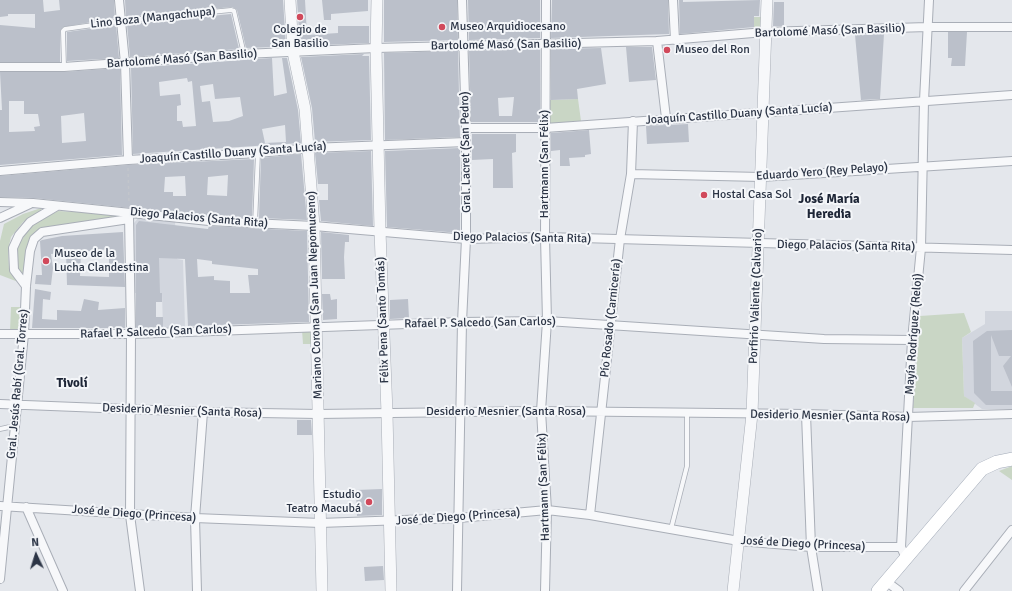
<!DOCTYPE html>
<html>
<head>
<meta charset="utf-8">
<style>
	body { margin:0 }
	#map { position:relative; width:1012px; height:591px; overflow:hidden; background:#e4e7ec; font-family:Signika,sans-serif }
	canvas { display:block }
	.north { position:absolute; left:16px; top:535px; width:40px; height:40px; -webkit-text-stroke:3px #f4f6f9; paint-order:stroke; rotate:356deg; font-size:11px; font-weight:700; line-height:16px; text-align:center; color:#2b3445 }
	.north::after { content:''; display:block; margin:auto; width:14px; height:18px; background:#2b3445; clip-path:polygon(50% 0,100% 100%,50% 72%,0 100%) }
</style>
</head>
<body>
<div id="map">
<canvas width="1012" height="591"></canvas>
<div class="north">N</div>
</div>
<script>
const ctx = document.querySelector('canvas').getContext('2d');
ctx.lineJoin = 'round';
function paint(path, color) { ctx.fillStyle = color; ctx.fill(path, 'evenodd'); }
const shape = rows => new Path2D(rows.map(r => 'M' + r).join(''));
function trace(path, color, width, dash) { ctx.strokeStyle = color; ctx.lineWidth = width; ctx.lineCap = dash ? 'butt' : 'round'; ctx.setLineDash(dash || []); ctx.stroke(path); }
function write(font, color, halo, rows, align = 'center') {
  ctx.font = font + ' Signika,sans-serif'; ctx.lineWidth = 4; ctx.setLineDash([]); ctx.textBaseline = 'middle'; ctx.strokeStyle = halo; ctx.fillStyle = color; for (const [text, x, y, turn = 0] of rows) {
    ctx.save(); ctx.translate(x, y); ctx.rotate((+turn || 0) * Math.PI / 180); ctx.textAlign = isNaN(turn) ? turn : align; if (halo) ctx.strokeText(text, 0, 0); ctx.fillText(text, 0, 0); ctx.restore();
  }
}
const built = shape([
	[139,217,175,222,177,259,183,260,185,327,163,329,162,293,135,293,134,223],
	[985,311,1012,311,1012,409,982,409,964,396,962,338,985,324]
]);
const green = shape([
	[754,17,761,17,761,30,754,30],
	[578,99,581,121,550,124,550,100],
	[41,208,41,211,23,222,11,237,8,250,9,268,21,283,0,275,0,241,4,224,23,214],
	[58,211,121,214,122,216,32,238,24,278,16,270,16,249,31,225],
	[11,307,22,307,21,331,10,331],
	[964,313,971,332,962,338,964,396,975,403,973,408,913,408,920,316],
	[302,330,313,330,314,344,303,344],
	[1012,466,1012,480,999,471]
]);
const building = shape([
	[0,0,43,0,44,12,60,10,59,0,114,0,115,18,63,27,60,31,60,62,0,62,0,25,35,28,35,14,8,14,8,16,0,17],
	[125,0,283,0,286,47,281,47,280,39,271,40,272,47,246,48,237,10,232,7,126,17],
	[297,0,305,0,307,35,338,33,338,26,369,26,369,43,300,46],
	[322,0,368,0,368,11,331,14,331,20,324,20],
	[384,0,457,0,458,40,384,42],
	[468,0,540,0,540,38,469,40],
	[552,0,668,0,669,34,551,38],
	[679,0,683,0,683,2,760,0,759,16,754,16,754,27,680,34],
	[774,2,784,2,784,26,773,26],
	[231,14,239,49,130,57,127,24],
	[116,25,119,58,67,61,67,32],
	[948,32,967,32,965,66,951,66,952,58,948,58],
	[884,34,880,99,861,100,855,35],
	[626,47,652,47,656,80,629,82],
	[601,48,606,84,577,89,578,99,551,100,551,49],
	[540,49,540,122,471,122,469,51],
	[514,97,512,116,499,116,498,98],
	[458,51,460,137,385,140,384,53],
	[364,54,362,56,369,56,371,140,315,142,312,108,301,57],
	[272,58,274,96,287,93,282,58,287,58,298,110,301,143,133,154,131,68],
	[187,78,188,82,192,81,196,126,183,127,182,121,177,121,177,106,181,105,180,94,160,96,159,82],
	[213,84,215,99,240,97,243,116,229,121,213,122,210,101,202,102,200,86],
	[285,125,286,142,265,143,262,129],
	[120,68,122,155,0,165,0,110,2,110,0,72,64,72],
	[9,101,24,101,24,114,38,114,40,126,34,127,35,131,9,132],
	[84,113,86,141,62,143,61,116],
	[688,124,689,142,647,144,646,126],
	[589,130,591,154,585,155,585,157,569,158,570,166,560,166,560,150,551,151,551,133],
	[472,134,516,134,516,152,512,153,513,188,493,188,493,159,472,160],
	[460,148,460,233,387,227,385,151],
	[371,151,373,226,321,221,319,200,328,200,328,184,318,184,315,153],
	[301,154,307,220,259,218,261,158],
	[254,159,252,218,209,216,34,198,0,197,0,176,128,165],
	[228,175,227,196,207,195,208,177],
	[185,176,186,196,173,196,173,192,164,192,165,177],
	[139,221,208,229,209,226,307,231,309,322,188,326,185,259,159,258,160,293,162,293,162,302,156,302,156,317,163,317,163,327,136,328,136,225],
	[197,259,212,261,212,264,258,269,258,275,248,275,250,293,230,293,230,281,214,280,214,276,198,277],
	[123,232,125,287,67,285,66,252,51,254,53,268,51,285,35,284,36,275,42,275,40,241,42,240,62,236],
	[109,249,109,277,80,276,81,252],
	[321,232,349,235,349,242,345,242,344,257,345,279,322,279],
	[35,289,51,292,50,300,43,299,42,319,57,320,57,310,81,311,84,299,99,302,98,310,125,308,125,328,32,328],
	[322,294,330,294,331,300,337,299,337,319,323,320],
	[408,299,409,318,390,319,390,300],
	[1012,330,1012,387,1003,366,1011,356,999,356,991,335,991,391,1012,391,1012,405,986,405,974,393,973,341,987,331],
	[297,420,311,420,312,435,297,435],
	[382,489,382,515,357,516,356,490],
	[383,566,384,580,365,581,364,567]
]);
const path = shape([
	[128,168,129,204]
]);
const service = shape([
	[64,67,63,31,65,29,121,21,231,10,234,11,244,54],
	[255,224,258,153],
	[0,429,14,426],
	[671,529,687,466,687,414]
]);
const minor = shape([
	[119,0,125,63,128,160],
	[673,0,675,40],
	[657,41,666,118],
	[0,67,64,67,244,54,376,48,657,41,765,32,927,27,1012,27],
	[466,128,545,128,1012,95],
	[0,171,128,160,258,153,310,148,466,142],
	[631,174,761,177,1012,161],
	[0,202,33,203,209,221,314,226,466,239,545,237,1012,250],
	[129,215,131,334,130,515,140,591],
	[0,218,30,204],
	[26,286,14,270,13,248,19,235,30,222,57,206],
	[0,334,131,334,462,322,547,321,824,339,912,340],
	[0,404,203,412,318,414,541,411,806,414,908,417,1012,414],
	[806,414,811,547,818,591],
	[0,506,195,518,320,523,459,518,547,510,590,515,739,541,811,547,901,547,906,558],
	[26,507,63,591],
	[590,515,620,239,631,174,633,121],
	[901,547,912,340,921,248,924,101,929,0],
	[0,579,24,334,26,286,30,251,34,239,42,232,129,219],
	[887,582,899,591],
	[197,591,195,518,203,412],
	[457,591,462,322,466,239,466,128,462,0],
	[545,591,547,510,541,411,547,321,545,237,546,0],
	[964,591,1012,530]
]);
const tertiary = shape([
	[290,0,293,52,305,109,314,226,322,591],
	[377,0,376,48,380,231,387,413,391,591],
	[733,591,752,414,767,0]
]);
const primary = shape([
	[878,591,982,469,997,462,1012,459]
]);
const markers = [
	[300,17,4,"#d1495b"],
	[442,27,4,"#d1495b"],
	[667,50,4,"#d1495b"],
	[704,195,4,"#d1495b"],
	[46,261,4,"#d1495b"],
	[369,502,4,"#d1495b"]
];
const streetNames = [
	["Lino Boza (Mangachupa)",153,18,-6],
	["Bartolomé Masó (San Basilio)",830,31,-2],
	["Bartolomé Masó (San Basilio)",506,45,-1],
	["Bartolomé Masó (San Basilio)",182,59,-4],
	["Joaquín Castillo Duany (Santa Lucía)",739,114,-4],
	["Gral. Lacret (San Pedro)",466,152,-91],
	["Joaquín Castillo Duany (Santa Lucía)",233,153,-4],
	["Hartmann (San Félix)",545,164,-90],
	["Eduardo Yero (Rey Pelayo)",822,172,-4],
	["Diego Palacios (Santa Rita)",199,218,5],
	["Diego Palacios (Santa Rita)",522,238,1],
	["Diego Palacios (Santa Rita)",846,246,1],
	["Mariano Corona (San Juan Nepomuceno)",315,295,-92],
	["Porfirio Valiente (Calvario)",756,296,-88],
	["Pío Rosado (Carnicería)",611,318,-84],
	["Félix Pena (Santo Tomás)",383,320,-92],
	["Rafael P. Salcedo (San Carlos)",480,323,-1],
	["Rafael P. Salcedo (San Carlos)",156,332,-2],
	["Mayía Rodríguez (Reloj)",914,334,-86],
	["Gral. Jesús Rabí (Gral. Torres)",18,384,-85],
	["Desiderio Mesnier (Santa Rosa)",182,411,2],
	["Desiderio Mesnier (Santa Rosa)",506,412],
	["Desiderio Mesnier (Santa Rosa)",830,416,1],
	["Hartmann (San Félix)",544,487,-92],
	["José de Diego (Princesa)",134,514,4],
	["José de Diego (Princesa)",458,517,-4],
	["José de Diego (Princesa)",803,544,3]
];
const poiNames = [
	["Museo Arquidiocesano",450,27],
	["Colegio de",300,30,"center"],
	["San Basilio",300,44,"center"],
	["Museo del Ron",675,50],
	["Hostal Casa Sol",712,195],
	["Museo de la",54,254],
	["Lucha Clandestina",54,268],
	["Estudio",361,495,"right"],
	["Teatro Macubá",361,509,"right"]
];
const neighbourhoodNames = [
	["José María",829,200],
	["Heredia",829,215],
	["Tivolí",72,384]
];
paint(built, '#d2d6de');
paint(green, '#c9d6c5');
paint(building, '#bbc0ca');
trace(service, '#a9aeb7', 5.5);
trace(minor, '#a9aeb7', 10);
trace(tertiary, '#a9aeb7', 12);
trace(primary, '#a3abb8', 14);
trace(path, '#c2c5cb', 1.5, [3, 3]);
trace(service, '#f7f8fa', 4);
trace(minor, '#f7f8fa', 8);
trace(tertiary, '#f7f8fa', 11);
trace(primary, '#fff', 13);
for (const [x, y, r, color] of markers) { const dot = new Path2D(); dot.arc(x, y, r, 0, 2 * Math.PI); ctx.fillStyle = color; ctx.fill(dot); trace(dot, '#f4f6f9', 1.5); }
write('12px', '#2b3445', '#f4f6f9', streetNames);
write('12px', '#2b3445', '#f4f6f9', poiNames, 'left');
write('bold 13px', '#1d2536', '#f4f6f9', neighbourhoodNames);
</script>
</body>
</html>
